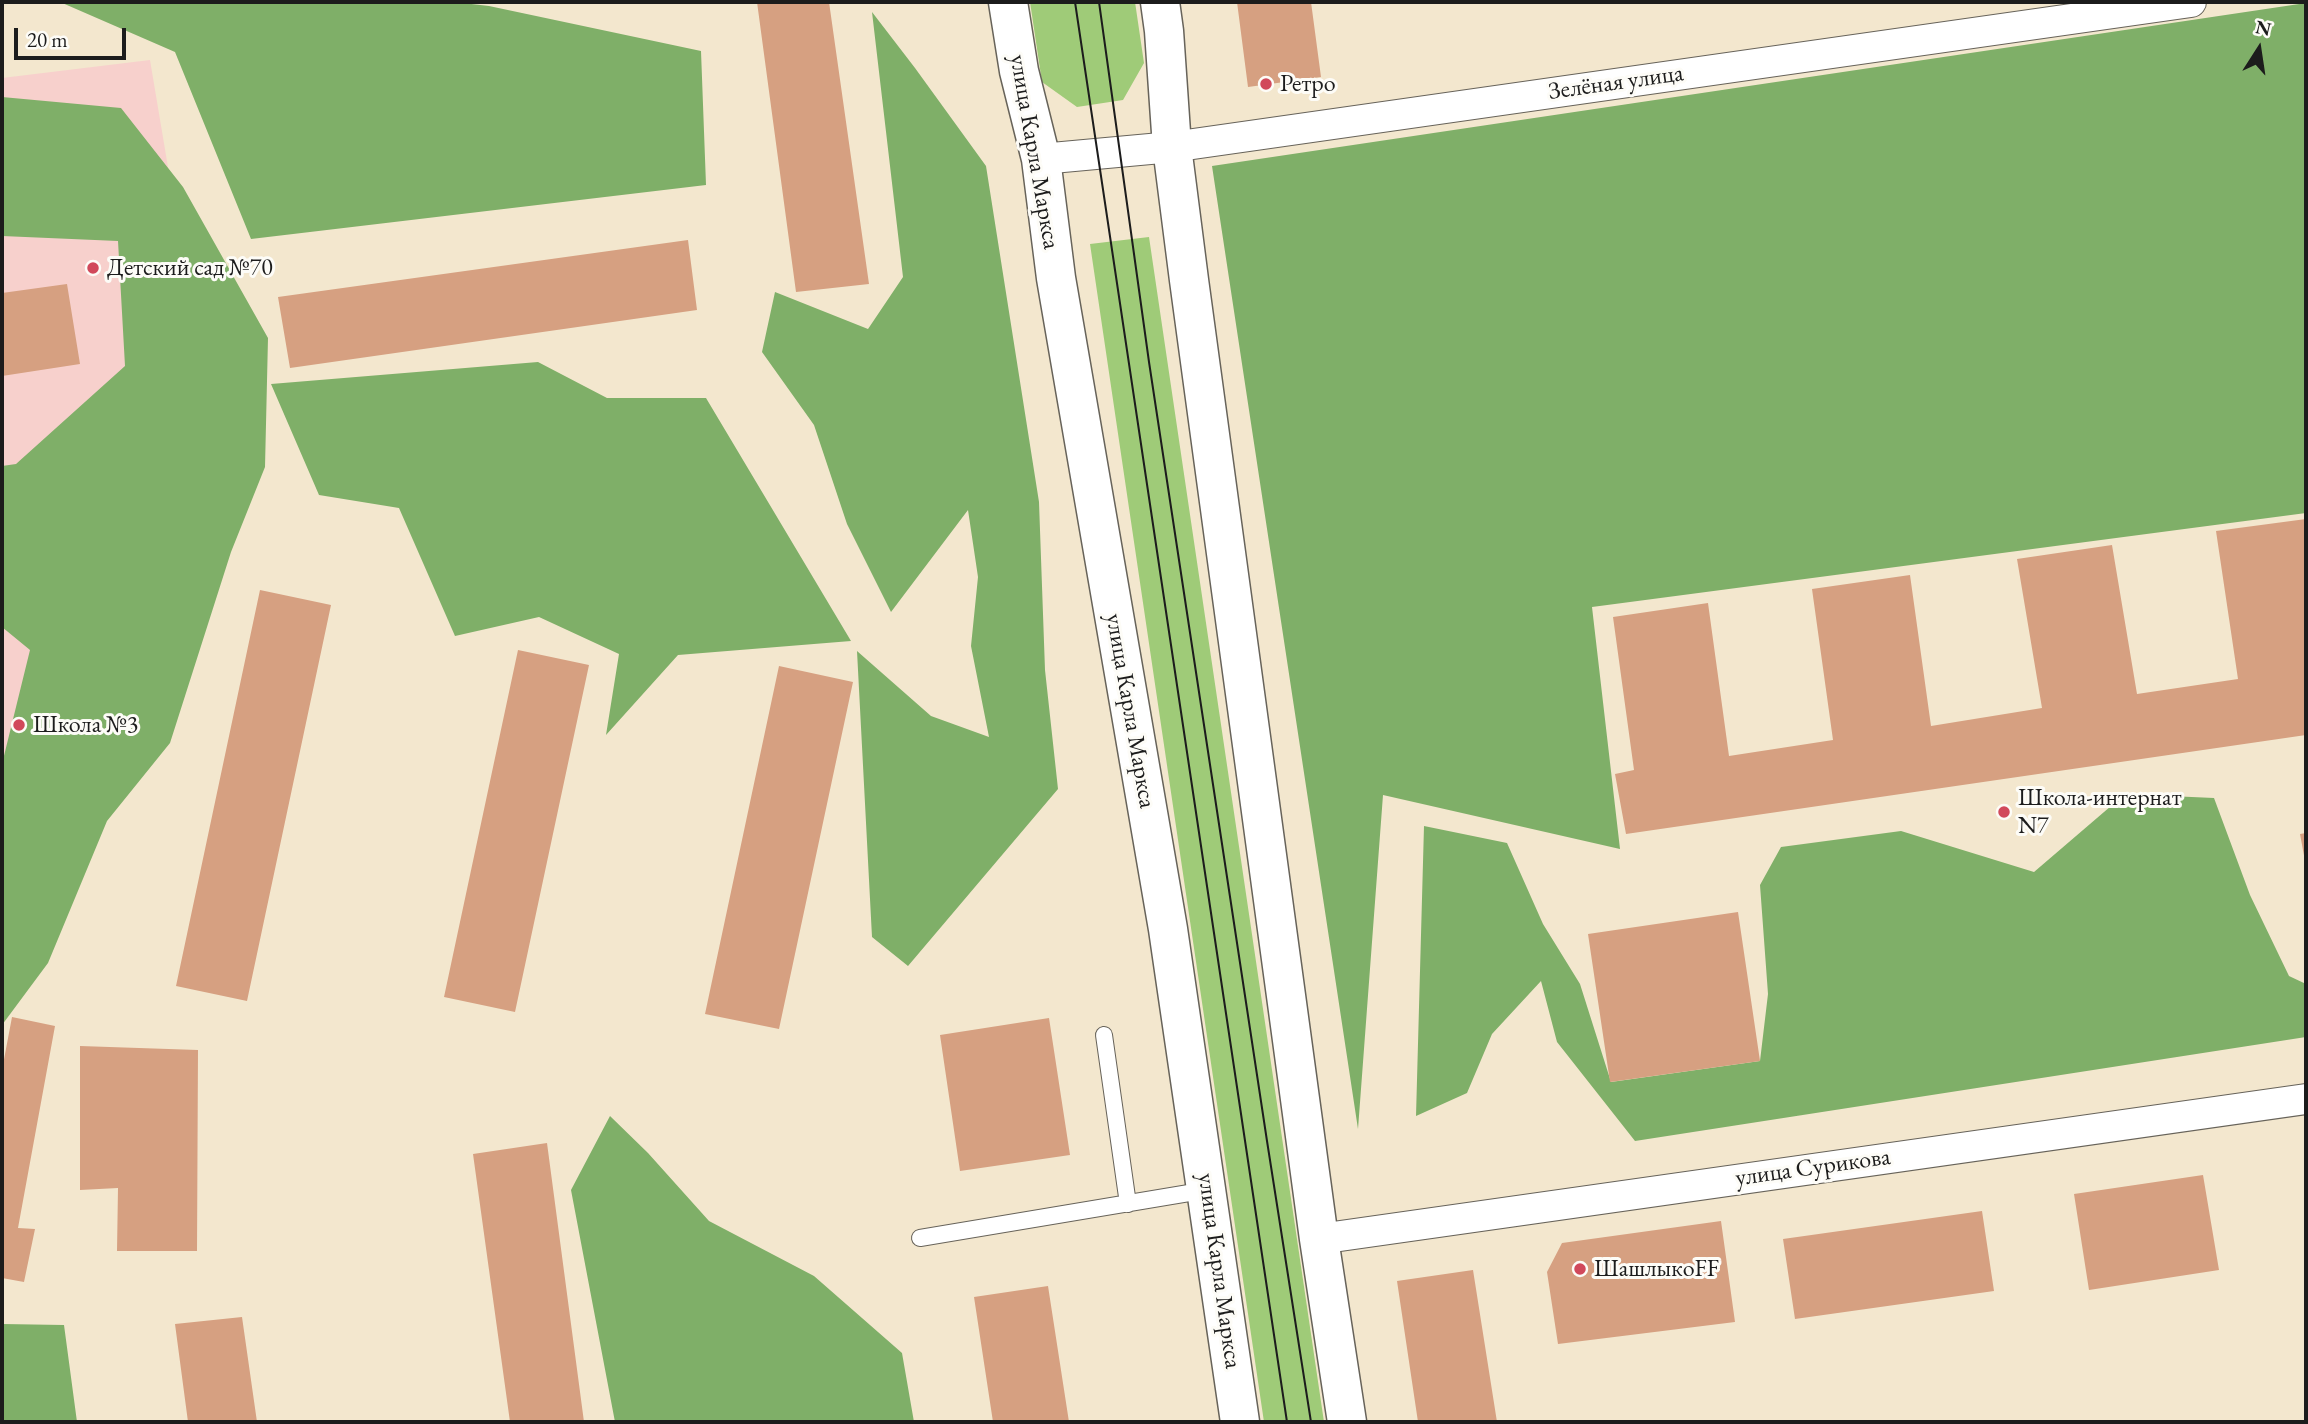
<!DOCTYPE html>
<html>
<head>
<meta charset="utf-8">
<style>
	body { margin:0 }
	#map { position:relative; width:2308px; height:1424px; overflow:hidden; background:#f3e7ce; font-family:"EB Garamond",serif }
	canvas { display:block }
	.frame { position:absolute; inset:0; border:4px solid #1c1c1c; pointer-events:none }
	.north { position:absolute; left:2224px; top:14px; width:70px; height:70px; -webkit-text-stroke:5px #fdfcf7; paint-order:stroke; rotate:12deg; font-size:19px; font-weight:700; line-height:28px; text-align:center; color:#1c1c1c }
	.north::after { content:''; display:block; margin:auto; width:24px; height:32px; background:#1c1c1c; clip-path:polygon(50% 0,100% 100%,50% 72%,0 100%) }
	.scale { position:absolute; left:14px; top:28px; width:112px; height:32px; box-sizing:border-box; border:4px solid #1c1c1c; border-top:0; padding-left:9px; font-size:21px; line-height:24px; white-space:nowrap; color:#1c1c1c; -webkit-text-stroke:5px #fdfcf7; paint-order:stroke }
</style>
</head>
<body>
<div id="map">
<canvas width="2308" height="1424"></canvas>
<div class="frame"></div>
<div class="north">N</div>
<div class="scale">20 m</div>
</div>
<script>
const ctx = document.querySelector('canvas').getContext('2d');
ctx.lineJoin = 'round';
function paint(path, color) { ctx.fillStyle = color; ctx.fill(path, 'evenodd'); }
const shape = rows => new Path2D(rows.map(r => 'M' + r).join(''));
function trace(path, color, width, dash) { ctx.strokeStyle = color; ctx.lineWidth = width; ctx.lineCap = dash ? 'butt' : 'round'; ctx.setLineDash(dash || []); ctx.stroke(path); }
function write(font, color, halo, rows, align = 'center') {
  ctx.font = font + ' "EB Garamond",serif'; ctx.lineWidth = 6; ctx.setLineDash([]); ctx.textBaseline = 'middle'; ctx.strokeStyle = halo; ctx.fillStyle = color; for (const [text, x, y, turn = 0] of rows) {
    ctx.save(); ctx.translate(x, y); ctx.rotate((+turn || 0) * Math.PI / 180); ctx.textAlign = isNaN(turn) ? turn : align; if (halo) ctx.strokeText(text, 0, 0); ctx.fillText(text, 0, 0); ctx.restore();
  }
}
const built = shape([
	[150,60,217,459,2,492,2,78],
	[2,575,71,591,2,859]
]);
const green = shape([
	[1030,2,1135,2,1144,63,1123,100,1077,107,1042,82],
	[1149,237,1324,1422,1264,1422,1090,244]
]);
const forest = shape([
	[60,2,454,2,489,6,701,51,706,185,251,239,175,52],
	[2306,3,2306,513,1592,607,1620,849,1383,795,1358,1129,1212,166],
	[872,12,915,68,986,166,1039,502,1045,670,1058,789,908,966,872,937,857,651,931,716,989,737,971,646,978,577,968,510,891,612,847,524,814,425,762,352,775,292,868,329,903,277],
	[2,97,121,108,183,187,268,338,265,467,231,552,170,743,107,821,48,963,2,1025,2,764,30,650,2,627,2,466,16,464,125,366,118,241,2,236],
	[538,362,607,398,706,398,851,641,678,655,606,735,619,654,539,617,455,636,399,508,319,495,271,384],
	[2125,794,2214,798,2250,895,2289,976,2306,984,2306,1037,1635,1141,1557,1042,1541,981,1492,1034,1467,1093,1416,1116,1424,826,1507,843,1543,924,1580,984,1611,1082,1760,1061,1768,994,1760,885,1781,847,1901,831,2034,872],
	[610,1116,648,1153,709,1221,814,1276,902,1353,914,1422,615,1422,571,1190],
	[2,1324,64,1325,77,1422,2,1422]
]);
const building = shape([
	[757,2,829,2,869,284,796,292],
	[1237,2,1311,2,1321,77,1248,87],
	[688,240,697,310,290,368,278,297],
	[67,284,80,364,2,376,2,293],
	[2306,519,2306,735,1626,834,1615,774,1634,770,1613,617,1708,603,1729,756,1833,740,1812,589,1910,575,1931,726,2042,708,2017,559,2112,545,2137,694,2238,679,2216,531],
	[260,590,331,605,247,1001,176,986],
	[518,650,589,665,515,1012,444,997],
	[779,666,853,682,779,1029,705,1014],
	[2306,833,2306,861,2305,861,2300,834],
	[1738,912,1760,1061,1610,1082,1588,934],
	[12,1017,55,1026,18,1228,35,1229,24,1282,2,1278,2,1070],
	[1049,1018,1070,1155,960,1171,940,1035],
	[80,1046,198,1050,197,1251,117,1251,118,1188,80,1190],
	[547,1143,584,1422,510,1422,473,1154],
	[2203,1175,2219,1270,2089,1290,2074,1194],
	[1982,1211,1994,1291,1795,1319,1783,1239],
	[1721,1221,1735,1322,1558,1344,1547,1272,1562,1243],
	[1473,1270,1497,1422,1418,1422,1397,1281],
	[1048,1286,1069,1422,993,1422,974,1297],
	[242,1317,257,1422,188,1422,175,1324]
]);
const service = shape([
	[1104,1035,1128,1204],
	[920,1238,1207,1190]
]);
const minor = shape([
	[1041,159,1172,147,2191,2],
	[1319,1239,2306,1099]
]);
const tertiary = shape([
	[1008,2,1019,71,1041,159,1056,278,1168,929,1240,1422],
	[1160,2,1164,31,1172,147,1189,280,1319,1239,1347,1422]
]);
const tram = shape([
	[1075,2,1287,1422],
	[1099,2,1149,362,1267,1141,1311,1422]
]);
const markers = [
	[1266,84,7,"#d1495b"],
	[93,268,7,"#d1495b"],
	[19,725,7,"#d1495b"],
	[2004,812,7,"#d1495b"],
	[1580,1269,7,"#d1495b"]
];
const streetNames = [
	["Зелёная улица",1616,83,-8],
	["улица Карла Маркса",1034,152,80],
	["улица Карла Маркса",1130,711,80],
	["улица Сурикова",1813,1168,-8],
	["улица Карла Маркса",1219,1271,82]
];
const poiNames = [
	["Ретро",1280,84],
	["Детский сад №70",107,268],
	["Школа №3",33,725],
	["Школа-интернат",2018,798],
	["N7",2018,826],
	["ШашлыкoFF",1594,1269]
];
paint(built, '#f7d0cc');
paint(green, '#9fcb78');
paint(forest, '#7faf68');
paint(building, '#d6a081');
trace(service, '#67635a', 18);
trace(minor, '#67635a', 32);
trace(tertiary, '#67635a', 41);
trace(service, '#fff', 16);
trace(minor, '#fff', 30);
trace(tertiary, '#fff', 38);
trace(tram, '#1c1c1c', 2);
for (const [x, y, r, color] of markers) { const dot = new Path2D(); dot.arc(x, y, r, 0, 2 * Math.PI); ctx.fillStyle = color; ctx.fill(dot); trace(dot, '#fdfcf7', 2.5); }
write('24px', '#1c1c1c', '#fdfcf7', streetNames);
write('24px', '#1c1c1c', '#fdfcf7', poiNames, 'left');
</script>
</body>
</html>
